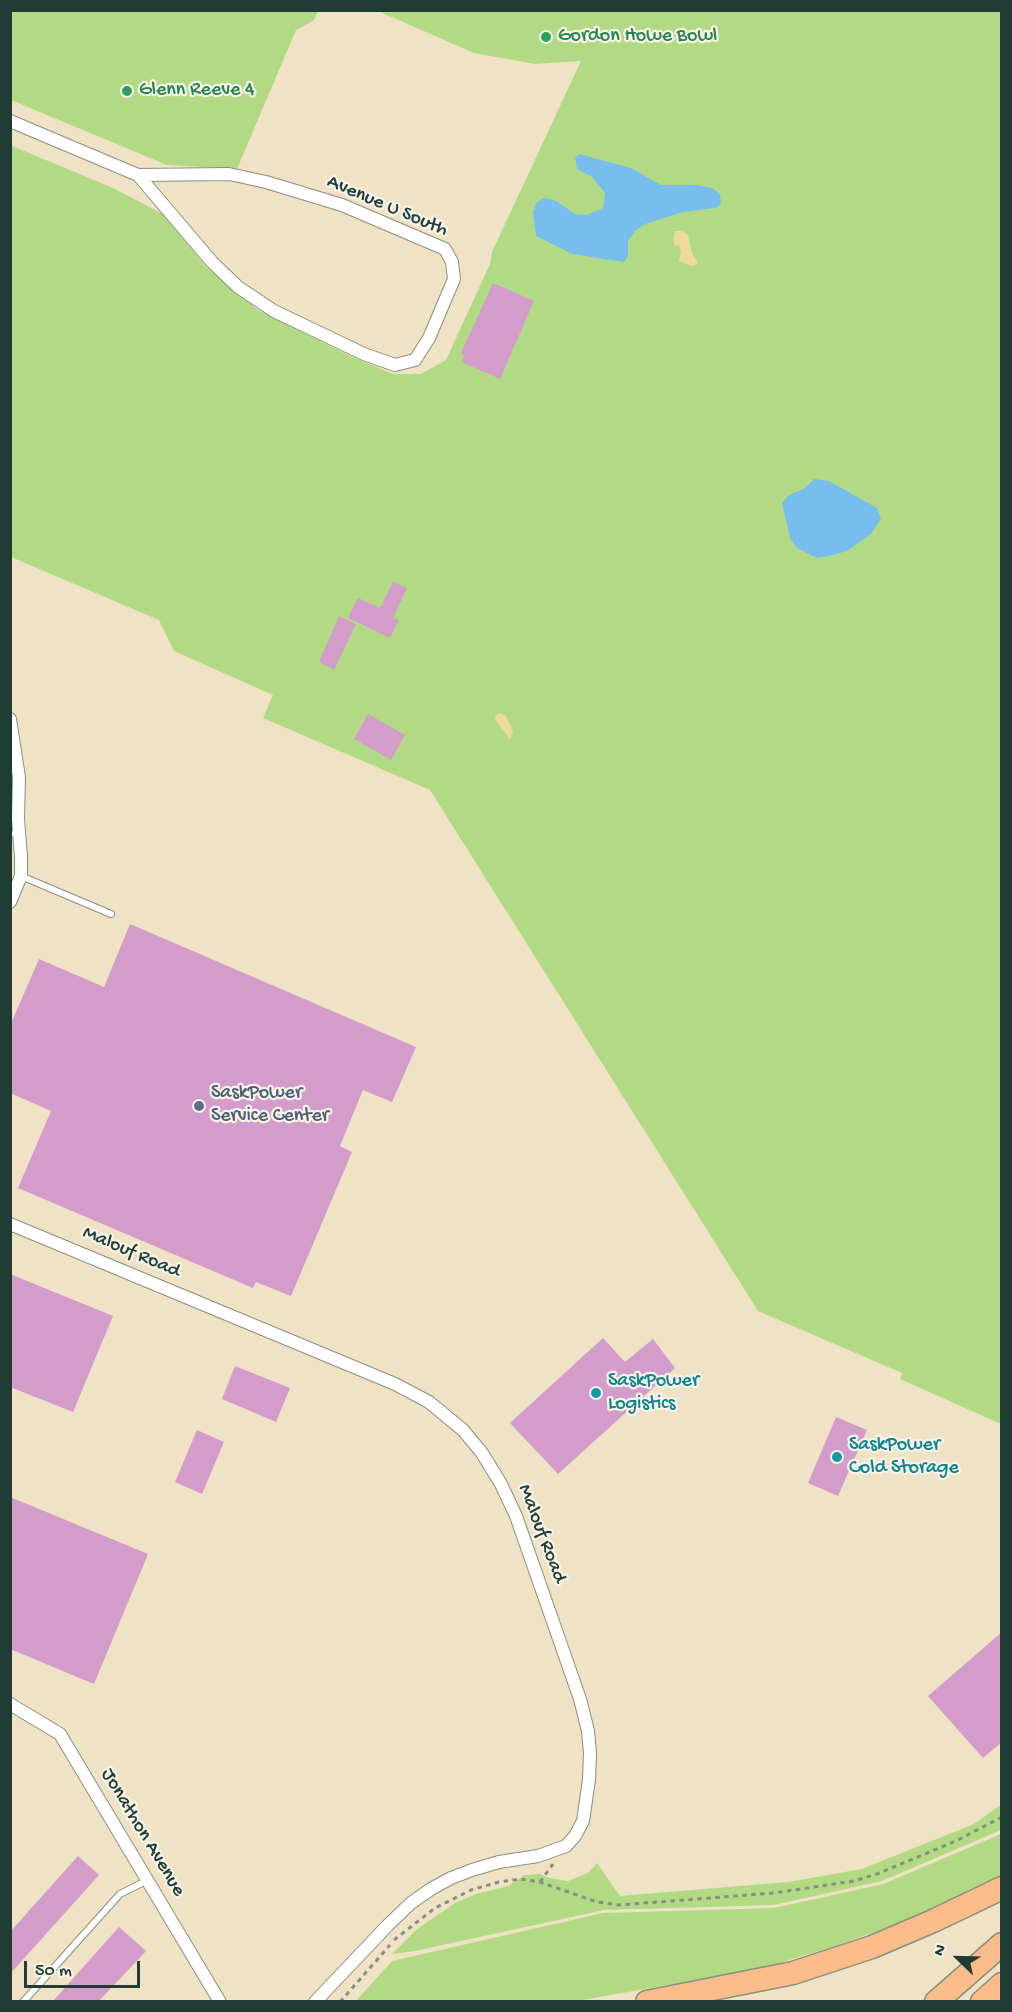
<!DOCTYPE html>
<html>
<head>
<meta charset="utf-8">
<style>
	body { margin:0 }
	#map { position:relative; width:1012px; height:2012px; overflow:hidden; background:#efe2c5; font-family:"Gochi Hand",sans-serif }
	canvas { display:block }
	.frame { position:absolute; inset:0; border:12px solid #1f3d34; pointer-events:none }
	.north { position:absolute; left:928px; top:1928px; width:60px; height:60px; -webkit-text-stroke:4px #f7f3e8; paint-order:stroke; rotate:293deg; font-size:16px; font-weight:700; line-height:24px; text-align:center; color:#1f3d34 }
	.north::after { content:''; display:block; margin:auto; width:21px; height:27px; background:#1f3d34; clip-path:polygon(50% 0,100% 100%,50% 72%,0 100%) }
	.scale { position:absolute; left:24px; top:1961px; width:116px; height:27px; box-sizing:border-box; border:3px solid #1f3d34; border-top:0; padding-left:8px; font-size:18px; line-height:21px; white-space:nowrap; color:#1f3d34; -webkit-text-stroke:4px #f7f3e8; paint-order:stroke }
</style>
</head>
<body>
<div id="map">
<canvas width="1012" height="2012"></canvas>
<div class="frame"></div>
<div class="north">N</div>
<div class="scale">50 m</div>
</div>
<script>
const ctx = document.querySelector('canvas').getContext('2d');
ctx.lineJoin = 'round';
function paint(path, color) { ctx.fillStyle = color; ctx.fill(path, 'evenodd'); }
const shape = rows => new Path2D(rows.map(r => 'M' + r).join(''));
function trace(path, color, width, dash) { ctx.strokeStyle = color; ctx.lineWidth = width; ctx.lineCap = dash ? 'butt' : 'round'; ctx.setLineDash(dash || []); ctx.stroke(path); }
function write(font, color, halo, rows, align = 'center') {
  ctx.font = font + ' "Gochi Hand",sans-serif'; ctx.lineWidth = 4.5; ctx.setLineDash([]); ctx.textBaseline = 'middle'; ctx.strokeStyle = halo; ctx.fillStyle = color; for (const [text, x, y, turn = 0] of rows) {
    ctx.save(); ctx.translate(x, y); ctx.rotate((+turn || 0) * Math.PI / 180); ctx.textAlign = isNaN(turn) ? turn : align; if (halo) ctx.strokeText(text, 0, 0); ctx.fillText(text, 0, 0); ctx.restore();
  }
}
const green = shape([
	[10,11,318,11,314,20,296,30,237,169,167,165,11,100],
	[378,11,1001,11,1001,1424,900,1379,902,1373,758,1311,430,790,263,718,273,695,174,651,159,620,11,557,10,145,113,188,163,214,206,267,258,310,348,355,393,374,421,374,446,360,490,264,492,252,581,61,535,64,474,53],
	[1001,1805,1001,1830,882,1881,774,1905,604,1910,415,1951,392,1954,417,1929,455,1903,476,1894,508,1886,525,1875,540,1874,549,1878,568,1881,588,1873,597,1863,620,1896,788,1882,862,1869,974,1824],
	[1001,1834,1001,1876,982,1887,902,1922,833,1947,779,1963,726,1975,576,2001,355,2002,392,1961,603,1913,774,1908,883,1884]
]);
const sand = shape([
	[675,231,682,231,688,235,692,253,697,261,697,265,691,266,679,261,681,250,679,246,675,245,673,240],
	[500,713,506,716,513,731,510,739,496,721,495,716]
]);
const water = shape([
	[579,154,631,168,661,185,696,185,712,188,720,194,721,204,715,208,683,212,645,224,636,230,628,241,628,256,624,262,572,254,536,236,533,212,537,202,545,198,556,201,575,214,587,215,603,208,605,193,592,177,577,169,575,158],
	[814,479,829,481,877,508,881,519,871,534,847,551,829,556,817,558,797,548,790,538,782,503,788,496,805,488]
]);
const building = shape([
	[493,283,534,301,500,379,462,362,464,355,461,353],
	[393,582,407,588,393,618,399,620,390,638,348,618,358,598,380,608],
	[339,616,356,624,334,670,319,662],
	[368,714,405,735,391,760,354,739],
	[130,924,416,1047,392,1102,363,1090,340,1146,352,1152,291,1296,256,1282,253,1288,18,1188,51,1111,10,1093,10,1026,39,959,104,987],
	[10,1274,113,1316,73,1412,10,1387],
	[603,1338,625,1362,653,1339,675,1368,558,1474,510,1423],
	[235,1366,290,1388,276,1422,222,1399],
	[836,1417,867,1430,838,1496,808,1483],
	[197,1430,224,1442,202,1494,175,1482],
	[10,1497,148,1554,94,1684,10,1649],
	[1002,1632,1002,1742,983,1758,928,1696],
	[78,1856,99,1875,10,1974,10,1932],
	[119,1927,146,1951,99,2001,53,2001]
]);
const path = shape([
	[540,1882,553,1864],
	[394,1940,435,1908,471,1890,499,1882,520,1879,540,1882,597,1902,619,1905,774,1893,854,1881,877,1874,958,1840,1002,1817],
	[340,2002,390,1945]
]);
const service = shape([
	[10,833,11,834],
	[21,876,111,914],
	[23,2002,120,1894,148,1880]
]);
const minor = shape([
	[10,121,138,175,229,174,266,182,342,205,445,249,452,262,454,279,429,338,415,360,395,365,364,354,274,311,238,287,212,262,138,175],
	[10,719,19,777,18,819,21,857,21,876,10,902],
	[10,1224,395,1384,429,1402,463,1430,482,1453,501,1484,516,1516,580,1699,588,1731,590,1753,589,1780,583,1821,575,1836,566,1846,538,1856,499,1862,472,1870,451,1878,431,1889,411,1903,388,1925,315,2002],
	[10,1704,60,1734,220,2002]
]);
const motorway = shape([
	[647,2002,793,1973,872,1947,933,1921,1002,1888],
	[936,2002,1002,1944],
	[982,2002,1002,1984]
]);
const markers = [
	[546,37,6,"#2e9e5b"],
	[127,91,6,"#2e9e5b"],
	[199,1106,6,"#5c6f8a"],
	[596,1393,6,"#0f9aa8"],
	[837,1457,6,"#0f9aa8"]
];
const leisureNames = [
	["Gordon Howe Bowl",558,37],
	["Glenn Reeve 4",139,91]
];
const streetNames = [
	["Avenue U South",387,207,23],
	["Malouf Road",131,1253,23],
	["Malouf Road",541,1534,69],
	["Jonathon Avenue",142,1833,59]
];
const serviceNames = [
	["SaskPower",211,1094],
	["Service Center",211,1117]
];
const cultureNames = [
	["SaskPower",608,1382],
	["Logistics",608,1405],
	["SaskPower",849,1446],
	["Cold Storage",849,1469]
];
paint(green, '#b2da84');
paint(sand, '#eeda9e');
paint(water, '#77beef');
paint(building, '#d39cca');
trace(service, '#87907c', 8);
trace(minor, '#87907c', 14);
trace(motorway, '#87907c', 25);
trace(path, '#87907c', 3, [4.5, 4.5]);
trace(service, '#fff', 6);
trace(minor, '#fff', 12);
trace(motorway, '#f9bc8a', 22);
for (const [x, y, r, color] of markers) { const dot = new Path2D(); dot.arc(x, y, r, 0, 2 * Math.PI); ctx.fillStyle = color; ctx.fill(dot); trace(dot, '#f7f3e8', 2); }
write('20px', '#27864d', '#f7f3e8', leisureNames, 'left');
write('20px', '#1f3d34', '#f7f3e8', streetNames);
write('20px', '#4e5e75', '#f7f3e8', serviceNames, 'left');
write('20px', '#0d838f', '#f7f3e8', cultureNames, 'left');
</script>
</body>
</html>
